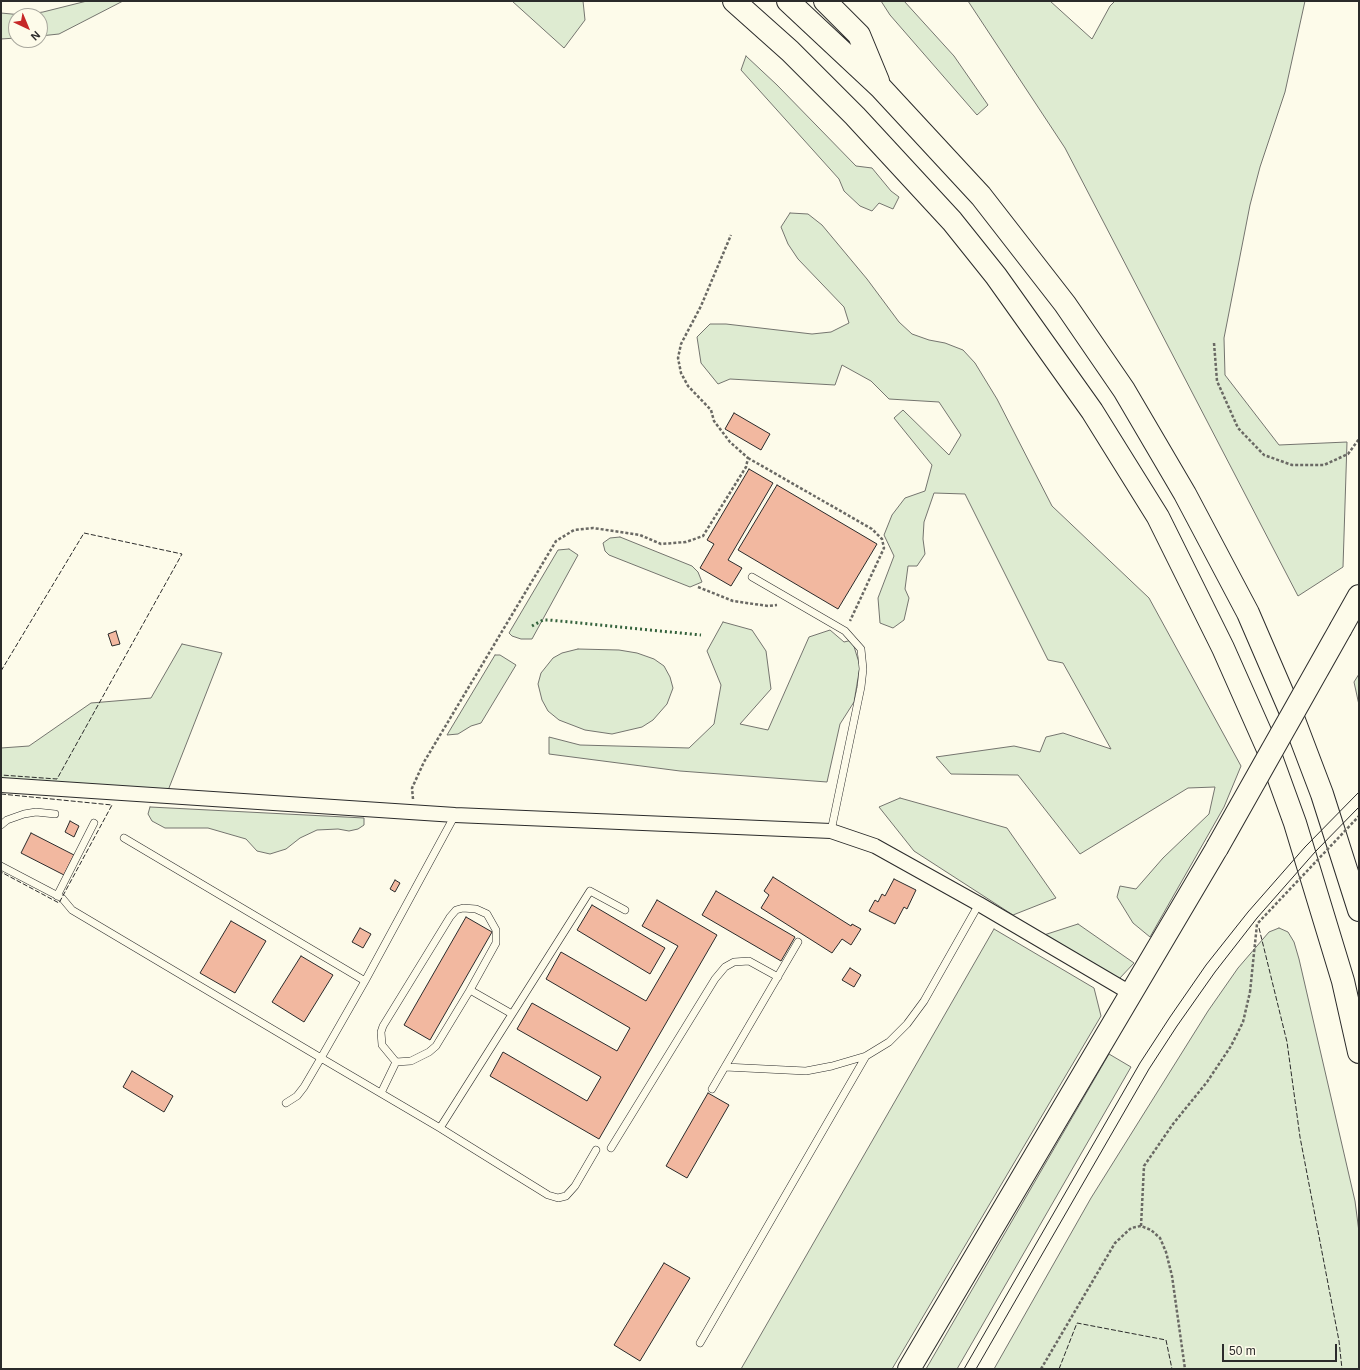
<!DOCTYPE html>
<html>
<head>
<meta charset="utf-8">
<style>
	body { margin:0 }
	#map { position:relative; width:1360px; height:1370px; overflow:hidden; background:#fdfbea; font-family:Arial,sans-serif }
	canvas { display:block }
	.frame { position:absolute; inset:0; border:2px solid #2b2b2b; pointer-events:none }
	.north { position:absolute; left:8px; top:8px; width:40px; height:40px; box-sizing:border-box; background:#fdfbea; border:1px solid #a9a89e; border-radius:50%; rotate:136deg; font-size:11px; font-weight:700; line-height:16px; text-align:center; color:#2b2b2b }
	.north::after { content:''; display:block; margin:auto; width:14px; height:18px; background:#c62828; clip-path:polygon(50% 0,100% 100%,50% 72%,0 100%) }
	.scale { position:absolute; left:1222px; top:1344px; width:115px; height:18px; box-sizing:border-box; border:2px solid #2b2b2b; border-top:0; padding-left:5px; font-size:12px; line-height:14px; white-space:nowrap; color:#2b2b2b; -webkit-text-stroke:3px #fdfbea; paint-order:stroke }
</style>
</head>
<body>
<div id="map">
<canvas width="1360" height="1370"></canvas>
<div class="frame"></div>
<div class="north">N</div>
<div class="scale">50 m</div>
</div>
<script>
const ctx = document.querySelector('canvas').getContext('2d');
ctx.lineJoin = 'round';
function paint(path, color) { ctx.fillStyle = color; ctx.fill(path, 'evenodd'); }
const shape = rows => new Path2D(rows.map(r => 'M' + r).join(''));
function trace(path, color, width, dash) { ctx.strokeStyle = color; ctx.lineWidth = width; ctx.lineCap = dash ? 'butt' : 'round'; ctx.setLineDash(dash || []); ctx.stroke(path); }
const green = shape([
	[87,1,123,1,59,34,40,36,40,16,16,16,16,38,1,39,1,13,22,15,43,12,87,1],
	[512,1,583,1,585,20,564,48,512,1],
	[881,1,904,1,954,56,988,105,977,115,890,15,881,1],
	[968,1,1050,1,1092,39,1110,6,1115,1,1305,1,1285,92,1260,167,1250,205,1224,338,1225,375,1279,445,1347,442,1343,567,1298,596,1065,148,968,1],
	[746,56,777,85,856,166,872,168,891,191,899,197,893,209,879,203,872,211,860,206,844,191,839,179,741,70,746,56],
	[790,213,808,214,822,225,867,279,899,322,912,334,929,340,945,343,963,350,975,363,997,399,1052,506,1149,598,1241,766,1224,807,1150,937,1133,923,1117,897,1120,886,1136,889,1163,858,1209,814,1215,787,1188,788,1080,854,1018,775,951,774,936,757,1014,746,1040,752,1046,737,1063,733,1111,749,1063,663,1048,660,965,494,934,493,924,522,923,539,925,554,917,566,908,566,905,589,909,598,904,620,893,628,880,623,878,598,894,556,884,535,892,515,905,498,925,491,932,465,894,418,903,410,949,455,961,435,939,402,889,399,871,381,842,365,835,385,730,379,718,384,701,363,697,337,710,324,726,324,812,334,831,332,849,323,844,307,798,259,788,244,781,227,790,213],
	[620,537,692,566,698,572,702,582,690,587,609,555,605,551,603,543,610,538,620,537],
	[569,549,578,555,532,639,521,639,512,636,509,633,558,550,569,549],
	[723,622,752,630,766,651,771,689,740,724,768,730,809,637,830,630,844,642,852,640,860,666,854,702,840,724,827,782,680,771,549,754,549,737,580,745,689,748,714,724,721,685,707,651,723,622],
	[182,644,222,653,167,793,1,780,1,748,29,746,91,703,151,698,182,644],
	[578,649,619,650,637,653,654,659,664,666,670,677,673,688,667,704,653,720,642,727,612,734,585,730,559,720,548,711,542,700,538,684,541,673,553,658,562,653,578,649],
	[495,655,500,655,516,665,481,723,471,726,458,734,447,735,495,655],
	[1359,674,1359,705,1354,682,1359,674],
	[900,798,1007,828,1056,898,1013,915,914,851,879,807,900,798],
	[150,807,364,818,364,825,358,829,349,831,338,829,317,830,300,838,286,849,270,854,257,851,246,839,208,828,165,828,152,821,148,814,150,807],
	[1078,924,1134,963,1119,979,1044,935,1078,924],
	[1279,928,1288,932,1294,942,1299,959,1355,1201,1359,1232,1359,1369,994,1369,1091,1198,1208,1011,1238,968,1269,932,1279,928],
	[994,929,1094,988,1101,1016,892,1369,741,1369,994,929],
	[1109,1054,1131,1067,957,1369,926,1369,1109,1054]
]);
const building = shape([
	[734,413,770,434,761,450,725,429,734,413],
	[749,469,773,483,728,560,742,568,731,586,700,568,714,544,707,540,749,469],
	[777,485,877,544,838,609,738,550,777,485],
	[116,631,120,644,112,646,108,634,116,631],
	[70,821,79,826,74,837,65,832,70,821],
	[31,833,74,855,64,875,21,853,31,833],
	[773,877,851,926,852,924,861,929,851,945,842,939,832,953,761,908,769,895,764,891,773,877],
	[894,879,916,890,907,909,904,907,895,924,869,911,875,900,878,902,882,894,885,896,894,879],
	[395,880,400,883,395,892,390,889,395,880],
	[716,891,795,937,781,961,702,915,716,891],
	[657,900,717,935,599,1139,490,1076,503,1052,587,1101,601,1077,517,1029,532,1003,617,1051,630,1028,546,979,561,952,646,1001,678,946,642,926,657,900],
	[592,905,665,948,650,974,577,930,592,905],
	[466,917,492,932,430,1040,404,1025,466,917],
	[231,921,266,941,235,993,200,973,231,921],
	[360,928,371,934,363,948,352,942,360,928],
	[301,956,333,975,304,1022,272,1002,301,956],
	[850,968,861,975,854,987,842,980,850,968],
	[132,1071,173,1096,164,1112,123,1087,132,1071],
	[708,1093,729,1105,687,1178,666,1166,708,1093],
	[664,1263,690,1278,640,1361,614,1345,664,1263]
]);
const path = shape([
	[1214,343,1217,381,1238,428,1264,455,1292,465,1324,465,1348,454,1359,439],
	[748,458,872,529,882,539,884,548,850,621],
	[698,587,733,601,768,606,777,605],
	[413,799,412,788,424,762,556,541,574,530,593,528,640,535,661,544,686,542,703,536,746,467,748,458,730,442,714,421,711,410,688,386,681,373,678,358,681,344,701,306,731,235],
	[1141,1226,1144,1166,1173,1124,1207,1082,1231,1046,1243,1022,1250,992],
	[1041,1369,1115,1243,1131,1228,1141,1226,1151,1230,1160,1238,1166,1252,1172,1276,1185,1369]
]);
const lane = shape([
	[752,577,845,631,861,649,863,669,861,687,831,831],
	[1,825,7,820,24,814,36,812,55,814],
	[124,838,365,981],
	[1,866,62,898,72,910,321,1058,365,981,455,815],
	[57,896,94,823],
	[470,990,512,1014],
	[725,1067,806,1071,832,1066,866,1056,889,1042,907,1024,924,1001,979,904],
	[712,1089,798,942],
	[381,1093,396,1062,382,1045,381,1032,383,1026,450,917,456,910,463,908,476,909,487,914,496,930,496,943,470,990,436,1046,429,1052,411,1061,396,1062],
	[286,1103,297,1096,304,1087,321,1058,440,1128,590,891,625,910],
	[440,1128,548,1195,558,1198,566,1196,575,1186,596,1150],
	[611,1148,715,979,725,967,734,962,749,961,778,977],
	[700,1343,866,1056]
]);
const street = shape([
	[1,785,455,815,831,831,875,846,979,904,1132,994]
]);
const primary = shape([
	[1341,628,1359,596],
	[909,1369,1217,848]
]);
const highway = shape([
	[734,1,790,51,855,116,952,221,996,276,1092,411,1158,517,1223,648,1270,754,1295,823,1343,981,1359,1052],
	[788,1,881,88,981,196,1065,304,1124,390,1185,494,1248,613,1292,715,1322,794,1359,910],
	[825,1,859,35,878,81]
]);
const tram = shape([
	[964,1369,1140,1063,1170,1017,1206,965,1248,912,1305,847,1359,792],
	[976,1369,1149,1069,1177,1026,1215,972,1257,918,1315,852,1359,807]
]);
const pathBridge = shape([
	[1250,992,1257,924,1359,816]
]);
const primaryBridge = shape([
	[1217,848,1341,628]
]);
const hedge = shape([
	[532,626,543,620,549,620,701,635]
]);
const fence = shape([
	[1,671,84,533,182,554,57,779,1,775],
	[1,794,112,805,59,903,1,872],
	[1259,928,1287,1042,1300,1137,1339,1341,1342,1369],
	[1059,1369,1077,1323,1166,1340,1172,1369]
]);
paint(green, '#deebd1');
trace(green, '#74746e', 1);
paint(building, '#f2b8a0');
trace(building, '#2b2b2b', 1);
trace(lane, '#2b2b2b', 8);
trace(street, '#2b2b2b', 16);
trace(primary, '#2b2b2b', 24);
trace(highway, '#2b2b2b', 24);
trace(path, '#6a6964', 2.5, [3, 2]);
trace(lane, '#fdfbea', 7);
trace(street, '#fdfbea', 14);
trace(primary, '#fdfbea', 22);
trace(highway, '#fdfbea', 22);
trace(tram, '#2b2b2b', 1);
trace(primaryBridge, '#2b2b2b', 24, []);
trace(pathBridge, '#6a6964', 2.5, [3, 2]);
trace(primaryBridge, '#fdfbea', 22);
trace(hedge, '#34623c', 3, [2, 3]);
trace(fence, '#2b2b2b', 1, [5, 2]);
</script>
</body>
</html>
